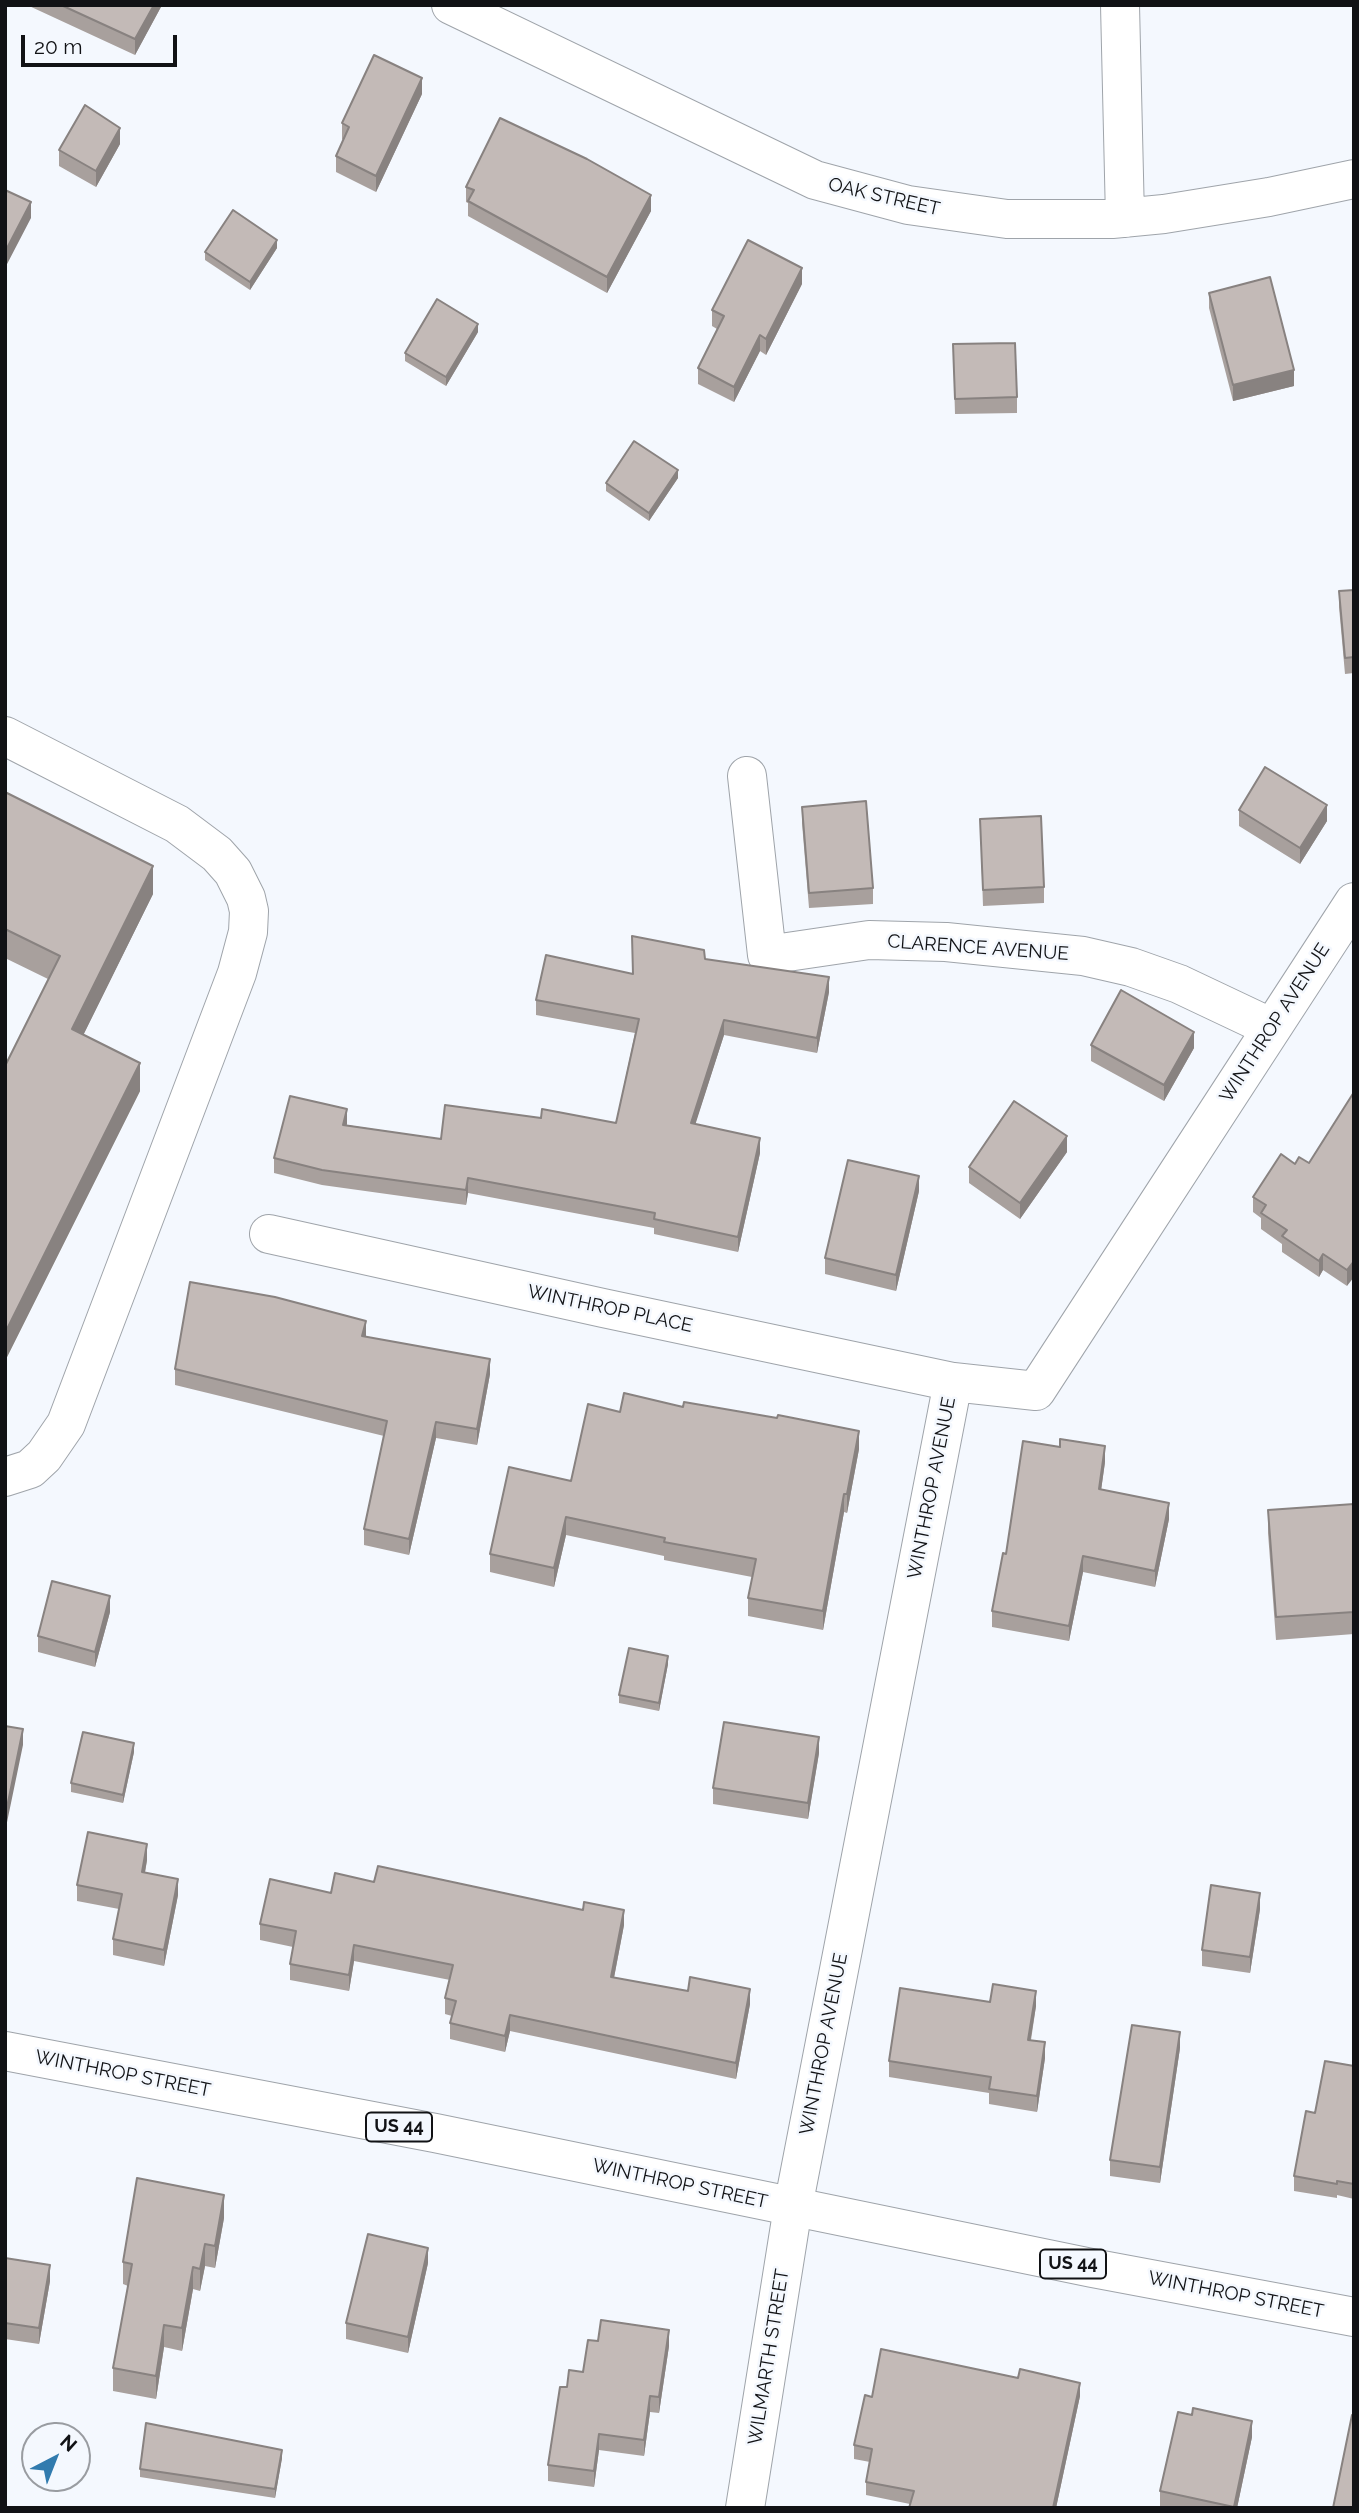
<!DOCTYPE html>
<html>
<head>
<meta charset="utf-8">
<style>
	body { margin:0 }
	#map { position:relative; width:1359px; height:2513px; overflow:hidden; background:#f4f8fe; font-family:Raleway,sans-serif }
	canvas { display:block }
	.frame { position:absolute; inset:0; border:7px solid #111215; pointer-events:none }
	.north { position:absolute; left:21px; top:2422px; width:70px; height:70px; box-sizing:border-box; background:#f4f8fe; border:2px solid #999ca1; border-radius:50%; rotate:42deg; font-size:19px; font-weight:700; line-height:28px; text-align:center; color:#111215 }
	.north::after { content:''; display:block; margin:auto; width:24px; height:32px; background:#317bae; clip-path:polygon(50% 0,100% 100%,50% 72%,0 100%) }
	.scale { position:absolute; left:21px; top:35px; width:156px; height:32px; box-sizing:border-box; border:4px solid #111215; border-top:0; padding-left:9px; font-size:21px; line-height:24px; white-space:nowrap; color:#111215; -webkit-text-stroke:5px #f4f8fe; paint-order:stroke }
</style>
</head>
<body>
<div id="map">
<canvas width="1359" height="2513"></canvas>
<div class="frame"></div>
<div class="north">N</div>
<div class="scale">20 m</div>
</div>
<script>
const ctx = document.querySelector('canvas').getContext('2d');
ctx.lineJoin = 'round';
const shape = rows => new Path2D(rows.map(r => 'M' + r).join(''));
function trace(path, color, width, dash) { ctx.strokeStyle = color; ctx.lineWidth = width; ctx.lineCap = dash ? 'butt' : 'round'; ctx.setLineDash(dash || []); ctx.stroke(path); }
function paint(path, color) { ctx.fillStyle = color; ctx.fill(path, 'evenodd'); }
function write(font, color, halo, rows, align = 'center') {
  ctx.font = font + ' Raleway,sans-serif'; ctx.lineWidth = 5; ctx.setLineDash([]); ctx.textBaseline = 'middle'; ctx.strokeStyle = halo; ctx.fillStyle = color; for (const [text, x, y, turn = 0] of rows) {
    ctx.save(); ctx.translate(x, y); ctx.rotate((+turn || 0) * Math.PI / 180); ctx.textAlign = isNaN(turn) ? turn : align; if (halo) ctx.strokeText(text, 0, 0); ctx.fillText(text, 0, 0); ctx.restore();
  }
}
const minor = shape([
	[451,5,815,180,908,205,1007,219,1112,219,1164,214,1269,197,1354,179],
	[1120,5,1125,218],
	[5,736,177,824,217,854,233,872,246,898,249,911,248,932,237,973,66,1424,44,1456,30,1469,5,1477],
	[747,776,767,955,869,940,946,942,1083,956,1131,967,1179,984,1272,1028],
	[269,1234,603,1308,953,1382],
	[745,2508,793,2207,953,1382,1036,1391,1354,902]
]);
const highway = shape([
	[5,2051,435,2133,1092,2268,1354,2317]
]);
const wall = shape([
	[27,5,162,5,135,55],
	[422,94,376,192,336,172,336,156,343,140,342,139,342,123],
	[120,144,96,187,59,166,59,150],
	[466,187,651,211,607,293,468,216,468,203,466,202],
	[277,248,250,290,205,260,205,252],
	[802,284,766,355,760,351,734,402,698,384,698,368,717,329,712,326,712,310],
	[1209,293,1294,386,1233,401,1209,308],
	[478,332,446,386,405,361,405,353],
	[953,344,1017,397,1017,413,955,414],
	[678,478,649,521,606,491,606,483],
	[1354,590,1354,673,1345,674,1339,607,1339,591],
	[5,792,153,894,83,1035,140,1091,5,1361,48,979,5,958],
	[802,807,873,888,873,904,809,908,802,823],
	[1239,810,1327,821,1300,864,1239,826],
	[980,819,1044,887,1044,903,983,906],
	[705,959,829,992,817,1053,724,1035,695,1124,760,1153,738,1252,654,1234,654,1228,468,1193,466,1205,322,1185,274,1173,274,1158,347,1125,441,1139,541,1118,616,1123,635,1033,536,1015,536,1000,633,974],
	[1091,1045,1194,1048,1164,1101,1091,1061],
	[1354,1092,1347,1286,1323,1270,1319,1277,1282,1252,1282,1244,1261,1229,1261,1218,1253,1212,1253,1197,1295,1164,1309,1163],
	[1067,1152,1020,1219,969,1183,969,1167],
	[919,1191,896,1291,825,1274,825,1258],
	[366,1337,490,1374,477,1445,436,1438,409,1555,364,1545,364,1529,384,1436,175,1385,175,1369],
	[620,1412,859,1449,847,1513,844,1512,823,1630,748,1616,748,1598,752,1577,664,1560,664,1556,566,1535,554,1587,490,1572,490,1554,571,1481],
	[1105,1462,1101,1490,1169,1519,1155,1587,1083,1572,1069,1641,992,1627,992,1611,1006,1554],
	[1354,1504,1354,1634,1276,1640,1268,1533,1268,1510],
	[110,1612,95,1667,38,1652,38,1636],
	[668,1664,659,1711,619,1703,619,1695],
	[134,1752,123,1803,71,1792,71,1783],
	[819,1753,808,1819,713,1804,713,1788],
	[147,1860,145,1873,178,1895,164,1966,113,1955,113,1939,119,1909,77,1901,77,1885],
	[374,1882,624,1925,614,1978,750,2004,736,2079,510,2031,505,2052,450,2039,450,2023,452,2016,445,2014,445,1998,450,1980,354,1961,349,1991,290,1980,290,1964,293,1947,260,1940,260,1924,331,1893],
	[1260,1909,1250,1973,1202,1966,1202,1950],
	[990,2002,1036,2006,1031,2040,1045,2058,1037,2112,989,2104,989,2093,889,2077,889,2061],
	[1180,2048,1160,2183,1110,2176,1110,2160],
	[1354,2066,1354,2199,1337,2195,1337,2198,1294,2191,1294,2176,1315,2113],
	[224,2218,215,2268,205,2266,200,2291,193,2289,182,2351,164,2347,156,2399,113,2391,113,2368,128,2286,123,2284,123,2262],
	[5,2258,50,2281,39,2344,5,2339],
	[428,2263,408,2353,346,2339,346,2323],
	[669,2346,659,2413,650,2412,644,2456,599,2450,594,2487,548,2481,548,2465,567,2387,583,2372],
	[1080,2396,1056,2508,909,2508,910,2504,866,2495,866,2482,870,2462,854,2459,854,2445,872,2397],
	[1192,2415,1252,2437,1237,2508,1166,2508,1160,2506,1160,2491],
	[282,2458,275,2498,140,2477,140,2469]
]);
const shadedWall = shape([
	[154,5,162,5,135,55,135,39],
	[422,78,422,94,376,192,376,176],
	[120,128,120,144,96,187,96,171],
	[651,195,651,211,607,293,607,277],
	[31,202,31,218,5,268,5,252],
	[277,240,277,248,250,290,250,282],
	[802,268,802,284,766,355,766,339],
	[478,324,478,332,446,386,446,377],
	[760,335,760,351,734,402,734,387],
	[1294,370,1294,386,1233,401,1233,385],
	[678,470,678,478,649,521,649,513],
	[1327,805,1327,821,1300,864,1300,848],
	[153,866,153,894,72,1058,72,1029],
	[829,977,829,992,817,1053,817,1038],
	[724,1020,724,1035,691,1138,691,1123],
	[1194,1032,1194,1048,1164,1101,1164,1085],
	[140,1063,140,1091,5,1361,5,1333],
	[347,1109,347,1124,343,1140,343,1125],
	[1067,1136,1067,1152,1020,1219,1020,1203],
	[760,1138,760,1153,738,1252,738,1237],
	[919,1176,919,1191,896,1291,896,1275],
	[468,1178,468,1193,466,1205,466,1190],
	[1323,1254,1323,1270,1319,1277,1319,1261],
	[1354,1261,1354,1277,1347,1286,1347,1270],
	[366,1321,366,1337,362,1336],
	[490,1359,490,1374,477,1445,477,1429],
	[436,1422,436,1438,409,1555,409,1539],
	[859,1431,859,1449,847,1513,847,1494],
	[1105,1446,1105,1462,1099,1505,1099,1489],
	[844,1494,844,1512,823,1630,823,1611],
	[1169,1503,1169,1519,1155,1587,1155,1571],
	[566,1517,566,1535,554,1587,554,1568],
	[1083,1556,1083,1572,1069,1641,1069,1626],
	[110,1596,110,1612,95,1667,95,1652],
	[668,1656,668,1664,659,1711,659,1703],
	[23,1729,23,1745,5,1832,5,1817],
	[819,1737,819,1753,808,1819,808,1803],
	[134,1743,134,1752,123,1803,123,1795],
	[147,1844,147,1860,142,1888,142,1872],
	[178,1879,178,1895,164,1966,164,1950],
	[1260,1893,1260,1909,1250,1973,1250,1957],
	[624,1910,624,1925,611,1993,611,1977],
	[354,1945,354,1961,349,1991,349,1975],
	[750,1989,750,2004,736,2079,736,2063],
	[1036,1991,1036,2006,1028,2055,1028,2040],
	[510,2015,510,2031,505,2052,505,2036],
	[1180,2032,1180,2048,1160,2183,1160,2167],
	[1045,2042,1045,2058,1037,2112,1037,2096],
	[224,2195,224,2218,215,2268,215,2246],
	[205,2244,205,2266,200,2291,200,2269],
	[428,2248,428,2263,408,2353,408,2337],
	[50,2265,50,2281,39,2344,39,2328],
	[193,2267,193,2289,182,2351,182,2328],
	[164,2325,164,2347,156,2399,156,2376],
	[669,2330,669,2346,659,2413,659,2397],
	[1080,2383,1080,2396,1056,2508,1053,2508],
	[650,2396,650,2412,644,2456,644,2440],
	[1252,2421,1252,2437,1237,2508,1234,2508],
	[599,2434,599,2450,594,2487,594,2471],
	[282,2450,282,2458,275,2498,275,2489]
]);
const building = shape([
	[61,5,154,5,135,39,61,5],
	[374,55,422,78,376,176,336,156,349,127,342,123,374,55],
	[85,105,120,128,96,171,59,150,85,105],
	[500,118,587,159,651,195,607,277,468,201,474,190,466,187,500,118],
	[5,190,31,202,5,252,5,190],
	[233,210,277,240,250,282,205,252,233,210],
	[748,240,802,268,766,339,760,335,734,387,698,368,724,316,712,310,748,240],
	[1270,277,1294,370,1233,385,1209,293,1270,277],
	[437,299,478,324,446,377,405,353,437,299],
	[1015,343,1017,397,955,399,953,344,1015,343],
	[634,441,678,470,649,513,606,483,634,441],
	[1354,590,1354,657,1345,658,1339,591,1354,590],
	[1265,767,1327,805,1300,848,1239,810,1265,767],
	[5,792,153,866,72,1029,140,1063,5,1333,5,1066,60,956,5,929,5,792],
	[866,801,873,888,809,893,802,807,866,801],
	[1041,816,1044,887,983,890,980,819,1041,816],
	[632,936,704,950,705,959,829,977,817,1038,724,1020,691,1123,760,1138,738,1237,654,1219,655,1213,468,1178,466,1190,322,1170,274,1158,290,1096,347,1109,343,1125,441,1139,445,1105,541,1118,542,1109,616,1123,639,1019,536,1000,546,955,633,974,632,936],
	[1121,990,1194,1032,1164,1085,1091,1045,1121,990],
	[1354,1092,1354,1261,1347,1270,1323,1254,1319,1261,1282,1236,1287,1230,1261,1213,1266,1205,1253,1197,1281,1154,1295,1164,1299,1157,1309,1163,1354,1092],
	[1014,1101,1067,1136,1020,1203,969,1167,1014,1101],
	[848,1160,919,1176,896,1275,825,1258,848,1160],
	[190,1282,275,1297,366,1321,362,1336,490,1359,477,1429,436,1422,409,1539,364,1529,387,1421,175,1369,190,1282],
	[624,1393,683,1407,684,1402,777,1418,778,1415,859,1431,847,1494,844,1494,823,1611,748,1598,756,1559,664,1542,665,1538,566,1517,554,1568,490,1554,509,1467,571,1481,588,1404,620,1412,624,1393],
	[1060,1439,1105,1446,1099,1489,1169,1503,1155,1571,1083,1556,1069,1626,992,1611,1003,1553,1006,1554,1023,1441,1060,1447,1060,1439],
	[1354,1504,1354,1612,1276,1617,1268,1510,1354,1504],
	[52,1581,110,1596,95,1652,38,1636,52,1581],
	[629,1648,668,1656,659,1703,619,1695,629,1648],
	[724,1722,819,1737,808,1803,713,1788,724,1722],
	[5,1726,23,1729,5,1817,5,1726],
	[83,1732,134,1743,123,1795,71,1783,83,1732],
	[88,1832,147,1844,142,1872,178,1879,164,1950,113,1939,122,1894,77,1885,88,1832],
	[378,1866,583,1910,584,1902,624,1910,611,1977,688,1991,690,1977,750,1989,736,2063,510,2015,505,2036,450,2023,456,2001,445,1998,453,1965,354,1945,349,1975,290,1964,296,1931,260,1924,270,1879,331,1893,335,1873,374,1882,378,1866],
	[1211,1885,1260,1893,1250,1957,1202,1950,1211,1885],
	[993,1984,1036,1991,1028,2040,1045,2042,1037,2096,989,2089,991,2077,889,2061,900,1988,990,2002,993,1984],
	[1132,2025,1180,2032,1160,2167,1110,2160,1132,2025],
	[1325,2061,1354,2066,1354,2184,1337,2181,1337,2184,1294,2176,1306,2111,1315,2113,1325,2061],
	[137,2178,224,2195,215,2246,205,2244,200,2269,193,2267,182,2328,164,2325,156,2376,113,2368,132,2264,123,2262,137,2178],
	[368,2234,428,2248,408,2337,346,2323,368,2234],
	[5,2258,50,2265,39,2328,5,2323,5,2258],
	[601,2320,669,2330,659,2397,650,2396,644,2440,599,2434,594,2471,548,2465,560,2387,567,2387,569,2370,583,2372,588,2340,598,2341,601,2320],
	[881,2349,1018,2378,1020,2369,1080,2383,1053,2508,909,2508,914,2491,866,2482,872,2449,854,2445,865,2395,872,2397,881,2349],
	[1193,2408,1252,2421,1234,2507,1160,2491,1178,2412,1192,2415,1193,2408],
	[1352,2415,1354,2416,1354,2508,1333,2508,1352,2415],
	[146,2423,282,2450,275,2489,140,2469,146,2423]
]);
const shields = [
	[399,2127,66],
	[1073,2264,66]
];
const shieldNames = [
	["US 44",399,2127],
	["US 44",1073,2264]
];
const streetNames = [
	["OAK STREET",884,197,13],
	["CLARENCE AVENUE",978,948,4],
	["WINTHROP AVENUE",1275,1023,-57],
	["WINTHROP PLACE",610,1309,12],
	["WINTHROP AVENUE",932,1488,-79],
	["WINTHROP AVENUE",824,2044,-79],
	["WINTHROP STREET",123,2074,11],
	["WINTHROP STREET",680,2184,12],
	["WINTHROP STREET",1236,2295,11],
	["WILMARTH STREET",769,2357,-81]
];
trace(minor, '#9fa4aa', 40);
trace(highway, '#9fa4aa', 40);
trace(minor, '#fff', 38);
trace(highway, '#fff', 38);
paint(wall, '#a8a09d');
paint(shadedWall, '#888280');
paint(building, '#c3bab7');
trace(building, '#888280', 2);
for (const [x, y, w] of shields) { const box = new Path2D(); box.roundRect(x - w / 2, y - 14.5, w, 29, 5); ctx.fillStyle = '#f4f8fe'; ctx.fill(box); trace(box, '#111215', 2); }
write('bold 18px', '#111215', null, shieldNames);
write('19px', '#111215', '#f4f8fe', streetNames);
</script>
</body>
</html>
